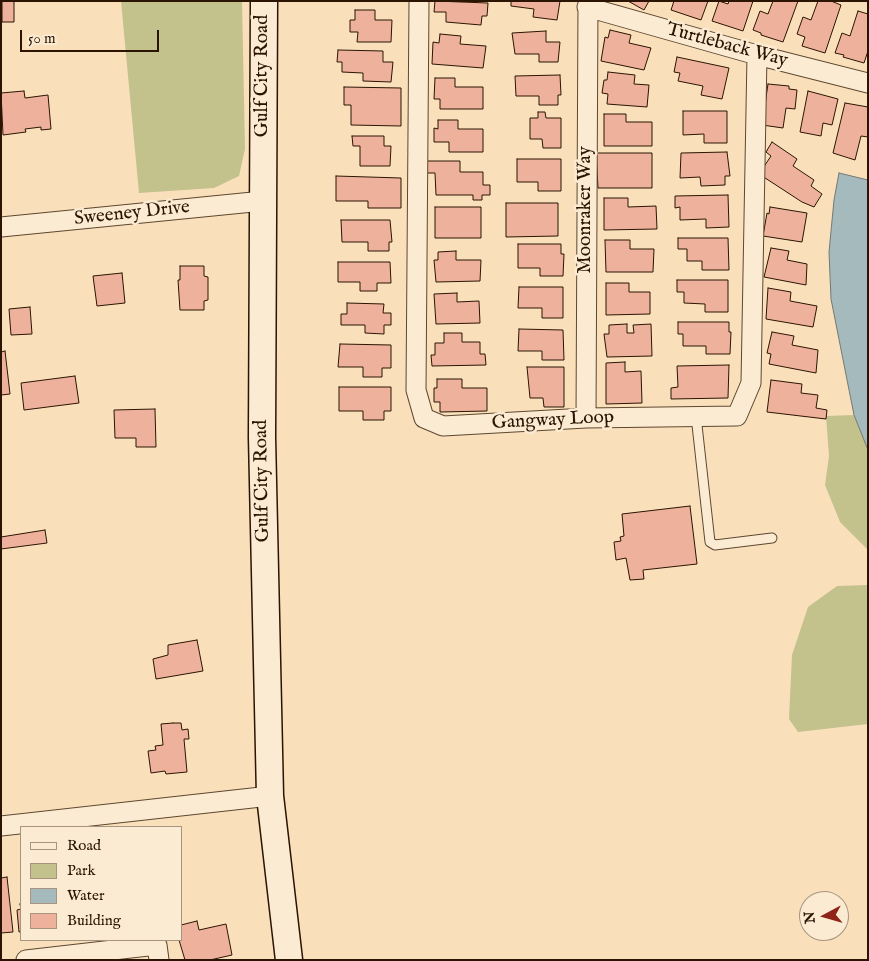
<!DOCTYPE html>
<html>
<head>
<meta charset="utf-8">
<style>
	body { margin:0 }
	#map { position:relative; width:869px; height:961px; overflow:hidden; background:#f9e0bb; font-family:"IM FELL English",serif }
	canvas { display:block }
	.frame { position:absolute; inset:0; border:2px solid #2b1402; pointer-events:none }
	.legend { position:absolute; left:20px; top:826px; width:162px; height:115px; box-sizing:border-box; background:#fbebd3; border:1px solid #a8957f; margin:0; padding:6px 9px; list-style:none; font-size:15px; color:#2b1402 }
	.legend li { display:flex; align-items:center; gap:10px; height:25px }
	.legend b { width:25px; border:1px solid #a8957f }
	.north { position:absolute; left:799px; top:891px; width:50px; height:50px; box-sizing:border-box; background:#fbebd3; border:1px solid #a8957f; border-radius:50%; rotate:264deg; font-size:14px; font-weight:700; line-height:20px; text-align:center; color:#2b1402 }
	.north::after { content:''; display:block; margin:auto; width:18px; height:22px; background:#8f2418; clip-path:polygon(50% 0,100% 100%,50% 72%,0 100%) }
	.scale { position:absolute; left:20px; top:30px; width:139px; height:22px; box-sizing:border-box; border:2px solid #2b1402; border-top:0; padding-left:6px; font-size:15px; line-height:18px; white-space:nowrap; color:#2b1402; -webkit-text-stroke:4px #fbebd3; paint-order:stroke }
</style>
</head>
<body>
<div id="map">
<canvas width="869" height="961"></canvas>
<div class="frame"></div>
<ul class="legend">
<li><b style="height:6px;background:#fbebd3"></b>Road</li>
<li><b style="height:14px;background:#c3c18c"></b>Park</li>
<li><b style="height:14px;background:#a4babc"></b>Water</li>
<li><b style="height:14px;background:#eeb29c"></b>Building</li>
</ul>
<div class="north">N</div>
<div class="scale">50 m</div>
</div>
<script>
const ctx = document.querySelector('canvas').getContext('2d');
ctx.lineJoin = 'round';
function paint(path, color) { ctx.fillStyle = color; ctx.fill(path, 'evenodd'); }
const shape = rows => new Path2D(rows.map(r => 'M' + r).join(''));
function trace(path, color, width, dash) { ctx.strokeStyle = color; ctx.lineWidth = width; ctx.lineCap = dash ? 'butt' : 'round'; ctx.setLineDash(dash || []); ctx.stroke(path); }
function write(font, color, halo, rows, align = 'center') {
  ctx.font = font + ' "IM FELL English",serif'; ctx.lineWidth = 5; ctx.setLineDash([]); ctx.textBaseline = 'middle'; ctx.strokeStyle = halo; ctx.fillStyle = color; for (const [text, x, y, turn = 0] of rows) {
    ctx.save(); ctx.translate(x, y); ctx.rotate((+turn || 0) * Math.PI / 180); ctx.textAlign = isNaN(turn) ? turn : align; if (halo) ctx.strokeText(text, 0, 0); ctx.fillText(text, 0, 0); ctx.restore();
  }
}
const green = shape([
	[121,1,242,1,245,149,239,176,214,188,139,193],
	[854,415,868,450,868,550,840,522,825,485,829,456,826,416],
	[868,585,868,724,798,732,789,719,792,655,808,607,837,586]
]);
const water = shape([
	[839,173,868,180,868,450,854,415,831,299,829,252,834,200,839,173]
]);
const building = shape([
	[2,1,14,1,14,22,2,22,2,1],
	[435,1,488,3,487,16,482,16,481,25,446,22,446,12,434,12,435,1],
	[511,1,560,1,557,20,533,17,534,9,511,6,511,1],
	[628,1,649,1,644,10,628,1],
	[674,1,708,1,701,20,671,10,674,1],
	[719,1,728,4,729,1,753,1,743,31,712,21,719,1],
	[773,1,798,1,783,42,761,35,761,33,753,30,760,11,768,14,773,1],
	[818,1,831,1,841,5,825,53,802,46,805,37,797,34,803,17,811,20,818,1],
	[355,10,375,10,375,20,392,20,391,42,357,42,358,32,350,32,350,20,355,20,355,10],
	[858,11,868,14,868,51,864,63,843,57,844,55,835,53,842,33,850,36,858,11],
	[610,30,631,35,629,43,651,48,644,70,601,61,605,37,608,38,610,30],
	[546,31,546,42,560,42,558,62,539,62,539,54,515,54,512,33,546,31],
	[440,34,461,36,460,44,486,46,483,68,432,64,433,42,439,43,440,34],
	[338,50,383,51,383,62,393,62,391,82,363,81,363,73,342,72,342,62,337,62,338,50],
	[677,57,729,68,722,99,701,95,703,86,678,81,680,73,674,72,677,57],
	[608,72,635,75,634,84,649,85,647,107,607,104,608,94,602,93,604,80,607,80,608,72],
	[560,75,561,95,558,95,558,105,539,105,539,96,516,96,515,76,560,75],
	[435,78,455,78,455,87,483,87,483,109,440,109,440,99,434,99,435,78],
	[768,84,789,86,789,89,797,90,795,109,786,108,783,128,762,125,768,84],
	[344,87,401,88,401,126,351,125,351,105,344,105,344,87],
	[24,91,25,98,48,95,51,129,41,130,41,127,25,129,26,132,3,135,1,93,24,91],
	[808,91,838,99,832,125,823,123,821,136,800,132,808,91],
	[845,103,868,107,868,137,861,136,855,160,833,153,845,103],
	[683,111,727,111,727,143,704,143,704,134,683,135,683,111],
	[538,112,545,112,546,118,561,118,561,148,543,148,542,139,530,139,530,118,538,118,538,112],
	[604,114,626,114,626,122,652,122,652,146,604,146,604,114],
	[438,120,458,120,458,129,483,129,483,152,449,152,449,142,434,142,434,128,438,129,438,120],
	[352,136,384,136,384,146,391,146,390,166,360,166,360,146,353,146,352,136],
	[772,142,797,159,793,166,814,180,811,186,822,194,814,207,802,202,759,174,771,156,766,152,772,142],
	[727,152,730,176,725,176,725,185,701,186,700,177,680,178,681,153,727,152],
	[596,153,652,153,652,188,598,188,596,153],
	[517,159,561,159,561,191,538,191,538,182,517,182,517,159],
	[427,161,460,161,460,172,483,172,483,185,490,185,490,195,482,195,482,200,473,200,473,195,436,195,435,173,427,173,427,161],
	[336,176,401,178,401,208,368,208,368,201,336,201,336,176],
	[728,195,729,227,706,228,706,219,680,220,680,207,675,208,675,196,728,195],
	[604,198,628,198,628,207,656,206,657,229,604,230,604,198],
	[506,203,558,203,558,236,506,237,506,203],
	[435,207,481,207,481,238,435,238,435,207],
	[770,207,807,213,802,242,763,236,767,213,769,214,770,207],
	[341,220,390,220,392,242,389,242,389,251,368,251,368,242,342,242,341,220],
	[678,238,728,238,729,270,702,270,702,261,687,261,687,249,678,249,678,238],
	[605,240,630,240,630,249,654,249,653,272,606,272,605,240],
	[518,244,561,244,561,254,564,254,563,276,540,276,540,268,518,268,518,244],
	[771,248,789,251,787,260,807,264,806,285,764,277,771,248],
	[456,251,456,260,481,260,480,281,436,282,434,260,438,260,438,252,456,251],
	[338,262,390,262,391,283,377,283,377,291,360,291,360,282,338,282,338,262],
	[180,266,204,266,204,276,208,277,208,300,204,301,204,310,180,310,178,280,180,280,180,266],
	[122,273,125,303,97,306,93,276,122,273],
	[677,280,728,280,728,312,705,312,705,304,684,303,684,292,677,292,677,280],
	[606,283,629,283,629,292,650,292,650,314,606,315,606,283],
	[519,287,563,287,563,318,542,318,542,308,518,308,519,287],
	[768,288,791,292,790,301,817,306,813,327,766,319,768,288],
	[457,293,457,302,479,301,480,323,436,324,434,294,457,293],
	[347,303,384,304,383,313,391,313,391,325,384,325,384,334,365,333,365,325,341,325,341,314,347,314,347,303],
	[30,307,32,334,11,335,9,309,30,307],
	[678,322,729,322,729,332,731,332,730,354,706,354,706,346,683,346,683,334,678,334,678,322],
	[627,324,627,333,634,333,633,325,651,324,652,356,607,357,604,334,609,334,609,325,627,324],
	[519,329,563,330,564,360,542,360,542,351,518,351,519,329],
	[772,332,794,336,792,345,818,350,816,373,769,364,771,354,767,353,772,332],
	[444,333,462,333,462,342,480,342,480,354,485,354,486,365,432,366,431,355,435,355,435,343,444,343,444,333],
	[340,344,391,345,391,368,382,368,382,377,363,377,363,367,338,367,340,344],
	[5,351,10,394,1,395,1,352,5,351],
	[625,362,625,372,641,371,642,403,606,404,606,363,625,362],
	[729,365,728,398,671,399,671,388,678,387,677,366,729,365],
	[527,367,564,367,564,407,544,407,543,398,530,398,527,367],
	[75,376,79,403,24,410,21,383,75,376],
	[437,379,462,379,462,388,487,388,487,411,440,412,440,402,434,402,434,388,437,388,437,379],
	[771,380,802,384,801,393,818,395,816,408,827,410,826,419,767,412,771,380],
	[339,387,391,387,391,411,384,411,384,420,363,420,363,411,339,411,339,387],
	[155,409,156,447,136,447,136,438,115,438,114,410,155,409],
	[690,506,697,564,643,570,644,579,630,580,626,558,616,560,614,542,621,541,620,537,624,536,622,514,690,506],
	[45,530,47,543,1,549,1,537,45,530],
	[197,640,203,671,156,679,153,659,168,655,168,645,197,640],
	[173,723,181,723,182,730,188,729,189,739,184,739,187,772,166,774,165,771,151,773,148,751,156,750,155,746,163,745,161,724,173,723],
	[7,877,13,932,1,933,1,878,7,877],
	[20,904,21,904,21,932,19,932,17,910,21,909,20,904],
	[197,921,199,930,226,924,232,955,210,960,185,960,179,940,181,940,181,925,197,921]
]);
const lane = shape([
	[696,416,710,542,715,545,772,538]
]);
const street = shape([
	[419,1,416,390,424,418,443,426,586,418,737,416,751,383,757,55],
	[587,7,757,55,868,83],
	[1,227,263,201],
	[586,418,588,1],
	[1,826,270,796],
	[26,960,157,945,159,960]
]);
const secondary = shape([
	[264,1,262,437,270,796,289,960]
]);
const streetNames = [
	["Turtleback Way",727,46,15],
	["Gulf City Road",263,76,-90],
	["Moonraker Way",586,210,-90],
	["Sweeney Drive",132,214,-6],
	["Gangway Loop",553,421,-3],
	["Gulf City Road",263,481,-91]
];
paint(green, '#c3c18c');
paint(water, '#a4babc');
trace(water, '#747872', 1);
paint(building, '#eeb29c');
trace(building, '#2b1402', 1);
trace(lane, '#5e4730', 11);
trace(street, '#5e4730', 21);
trace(secondary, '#2b1402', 29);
trace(lane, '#fbebd3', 9);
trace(street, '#fbebd3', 19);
trace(secondary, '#fbebd3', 26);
write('19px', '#2b1402', '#fbebd3', streetNames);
</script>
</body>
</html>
